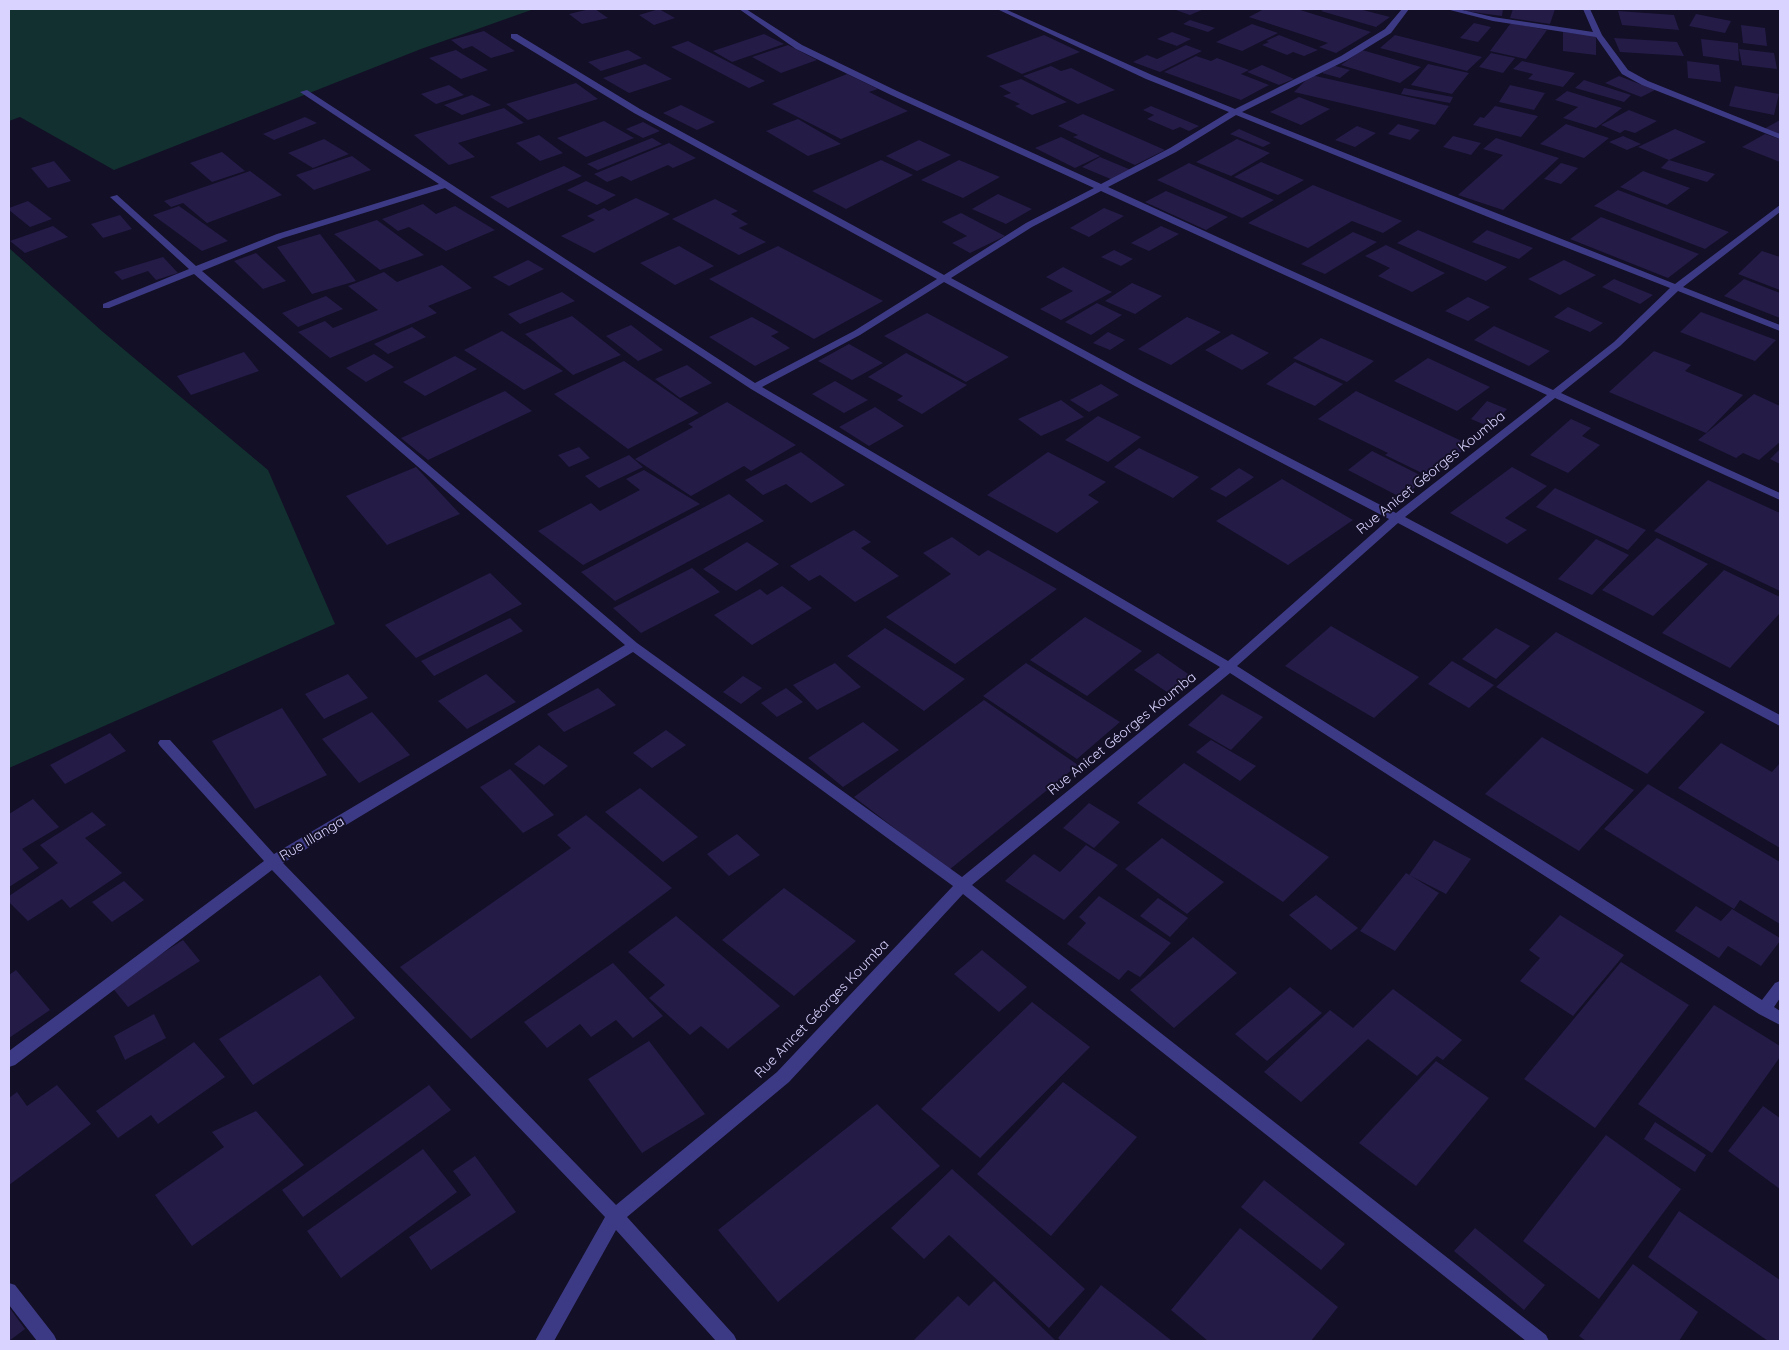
<!DOCTYPE html>
<html>
<head>
<meta charset="utf-8">
<style>
	body { margin:0 }
	#map { position:relative; width:1789px; height:1350px; overflow:hidden; background:#130f26; font-family:Quicksand,sans-serif }
	canvas { display:block }
	.frame { position:absolute; inset:0; border:10px solid #d9d4ff; pointer-events:none }
</style>
</head>
<body>
<div id="map">
<canvas width="1789" height="1350"></canvas>
<div class="frame"></div>
</div>
<script>
const ctx = document.querySelector('canvas').getContext('2d');
ctx.lineJoin = 'round';
function paint(path, color) { ctx.fillStyle = color; ctx.fill(path, 'evenodd'); }
const shape = rows => new Path2D(rows.map(r => 'M' + r).join(''));
function write(font, color, halo, rows, align = 'center') {
  ctx.font = font + ' Quicksand,sans-serif'; ctx.lineWidth = 4; ctx.setLineDash([]); ctx.textBaseline = 'middle'; ctx.strokeStyle = halo; ctx.fillStyle = color; for (const [text, x, y, turn = 0] of rows) {
    ctx.save(); ctx.translate(x, y); ctx.rotate((+turn || 0) * Math.PI / 180); ctx.textAlign = isNaN(turn) ? turn : align; if (halo) ctx.strokeText(text, 0, 0); ctx.fillText(text, 0, 0); ctx.restore();
  }
}
const green = shape([
	[9,9,534,9,421,49,114,170,20,117,9,121],
	[9,248,103,332,268,470,335,624,9,768]
]);
const building = shape([
	[590,9,595,9,608,18,582,24,569,14],
	[659,9,675,18,654,25,639,15],
	[1173,9,1204,9,1190,15],
	[1264,9,1297,9,1371,32,1336,53,1319,47,1328,43,1249,17],
	[1325,9,1359,9,1390,17,1376,27,1321,11],
	[1465,9,1503,9,1502,16,1465,11],
	[1513,9,1555,9,1550,24,1510,18],
	[1618,11,1674,15,1679,30,1622,25],
	[1696,14,1731,21,1725,33,1689,26],
	[1190,20,1215,28,1208,32,1183,24],
	[1474,23,1491,27,1478,42,1460,38],
	[1511,23,1547,30,1526,59,1490,51],
	[1252,24,1278,33,1242,51,1216,42],
	[1741,25,1765,28,1767,46,1743,43],
	[484,31,515,51,491,58,472,46,463,49,451,40],
	[1172,32,1191,39,1177,46,1157,39],
	[1563,32,1596,36,1596,55,1563,51],
	[764,34,784,44,732,62,713,51],
	[1044,35,1080,52,1022,74,986,56],
	[1279,35,1318,50,1304,56,1293,52,1287,55,1262,45,1269,42,1266,41],
	[1395,35,1482,57,1467,71,1380,48],
	[1614,38,1677,42,1684,56,1620,52],
	[1701,39,1738,43,1739,61,1703,56],
	[688,41,765,81,749,88,671,47],
	[788,45,817,60,781,73,752,57],
	[1186,45,1202,51,1160,72,1133,62,1147,55,1157,59],
	[1739,49,1774,53,1777,69,1742,65],
	[456,50,488,70,461,79,429,58],
	[628,50,642,58,601,71,588,62],
	[1362,50,1421,67,1400,83,1341,65],
	[1491,53,1515,58,1503,73,1479,67],
	[1196,56,1211,61,1217,58,1249,70,1241,74,1269,85,1241,100,1164,72],
	[1522,61,1575,73,1563,87,1528,79,1533,74,1513,69],
	[1687,61,1719,65,1721,82,1688,78],
	[645,64,672,79,629,93,603,78],
	[1428,64,1469,73,1452,94,1411,85],
	[1262,65,1294,79,1279,85,1247,72],
	[1332,65,1350,70,1340,78,1322,73],
	[1051,66,1061,71,1071,68,1115,90,1078,104,1023,76],
	[847,74,878,89,869,92,908,111,841,139,772,104],
	[1311,75,1449,106,1435,125,1294,92],
	[1619,76,1655,90,1641,97,1605,83],
	[1021,79,1067,102,1032,115,1015,106,1020,104,1003,96,1011,93,999,86],
	[1584,80,1631,95,1624,102,1575,88],
	[576,83,598,99,528,120,506,104],
	[449,85,464,95,436,104,421,94],
	[1510,85,1545,93,1534,110,1499,102],
	[1735,86,1779,94,1774,115,1729,106],
	[1404,88,1453,97,1450,103,1401,94],
	[1567,91,1622,108,1596,128,1563,118,1578,107,1555,100],
	[472,95,491,105,462,115,444,105],
	[1299,97,1330,109,1301,125,1270,112],
	[681,105,715,122,697,130,663,113],
	[1151,106,1199,126,1189,131,1180,127,1173,130,1147,119,1154,115,1143,110],
	[1495,106,1538,116,1521,137,1473,125,1480,117,1484,118],
	[504,108,524,123,458,143,475,157,449,165,414,135],
	[1629,110,1657,121,1635,133,1625,130,1620,133,1601,125],
	[1083,114,1165,150,1135,165,1073,137,1078,135,1058,126],
	[305,117,317,123,274,140,263,134],
	[798,119,841,144,808,156,766,131],
	[1780,120,1780,135,1764,129],
	[604,121,634,138,586,157,557,138],
	[643,122,660,131,643,138,626,129],
	[1398,124,1420,130,1410,140,1388,134],
	[1566,124,1609,138,1584,158,1540,144],
	[1357,126,1376,133,1355,147,1335,140],
	[1239,129,1271,143,1263,147,1230,134],
	[1675,129,1706,142,1669,160,1638,147],
	[1765,134,1780,139,1780,162,1742,147],
	[539,135,563,153,540,161,516,143],
	[1453,136,1481,143,1471,155,1443,147],
	[1623,136,1641,144,1627,150,1609,142],
	[1061,137,1100,156,1075,168,1035,148],
	[652,138,662,144,598,170,587,164],
	[1496,138,1559,158,1503,210,1458,195,1503,155,1483,149],
	[324,139,349,154,313,168,288,153],
	[1237,139,1270,153,1231,176,1196,162],
	[919,140,951,155,917,171,886,156],
	[669,143,696,158,673,168,668,165,631,181,622,176,607,182,594,174],
	[222,152,245,171,212,182,190,163],
	[352,156,371,170,314,190,296,175],
	[1100,157,1131,170,1113,180,1082,167],
	[881,160,913,175,846,209,812,191],
	[959,160,1000,177,963,198,921,180],
	[1669,160,1715,174,1707,182,1661,168],
	[54,161,71,181,48,188,31,168],
	[1261,162,1304,180,1278,195,1234,177],
	[1189,163,1274,200,1242,218,1157,180],
	[1561,163,1578,168,1561,184,1544,179],
	[564,166,582,176,508,208,490,197],
	[250,171,282,195,207,223,183,203,171,207,164,201],
	[1643,171,1690,188,1667,205,1620,187],
	[586,181,616,195,597,205,567,190],
	[1313,185,1402,221,1383,233,1352,221,1308,248,1248,223],
	[1618,190,1729,232,1705,249,1594,206],
	[1166,191,1228,217,1206,230,1145,202],
	[998,194,1032,209,1006,224,972,209],
	[636,198,670,214,594,253,561,236,595,220,587,216,604,208,609,211],
	[715,199,738,211,731,214,748,224,739,228,766,242,739,255,672,219],
	[28,201,52,219,30,227,9,210,9,208],
	[423,204,436,214,455,206,495,230,446,251,409,227,398,231,382,219],
	[179,206,228,241,202,251,153,215],
	[1104,208,1124,216,1089,237,1070,228],
	[961,213,1005,236,970,253,952,243,967,236,942,222],
	[120,215,132,229,103,238,91,224],
	[1601,217,1699,254,1668,278,1570,239],
	[377,220,424,255,380,270,334,234],
	[53,226,68,237,25,253,10,241],
	[1161,226,1179,234,1149,251,1131,243],
	[1418,230,1507,267,1486,281,1397,243],
	[1487,230,1533,248,1519,259,1472,242],
	[1353,232,1377,242,1325,274,1301,264],
	[320,234,356,281,312,294,277,247],
	[1386,245,1445,273,1412,292,1378,276,1390,268,1365,256],
	[679,246,714,266,675,285,640,263],
	[778,246,883,301,814,339,709,279],
	[1114,250,1133,259,1121,266,1101,257],
	[1762,251,1780,257,1780,290,1738,274],
	[256,253,286,281,263,289,234,261],
	[163,257,178,273,156,280,148,271,122,280,114,272],
	[528,260,544,269,509,286,493,277],
	[1564,260,1596,275,1560,295,1528,279],
	[442,265,472,288,428,306,437,313,330,358,298,332,325,321,333,328,378,310,348,286,384,272,397,282],
	[1063,267,1112,292,1061,320,1040,309,1073,291,1046,277],
	[1614,279,1653,295,1640,304,1602,287],
	[1744,279,1780,293,1780,318,1724,296],
	[1132,283,1162,296,1135,314,1105,301],
	[562,292,575,301,520,324,508,314],
	[326,296,343,309,298,327,282,313],
	[1468,297,1490,307,1468,321,1445,311],
	[1097,303,1122,315,1091,335,1065,322],
	[1568,307,1603,323,1590,332,1554,317],
	[1701,312,1776,340,1755,361,1680,332],
	[927,313,1009,357,966,382,884,336],
	[572,316,621,355,573,375,525,334],
	[752,317,779,332,771,336,790,348,755,366,709,337],
	[1187,317,1221,332,1171,365,1138,349],
	[631,325,663,350,638,361,606,336],
	[1494,326,1550,351,1529,366,1474,340],
	[412,327,426,337,388,354,374,344],
	[502,331,563,371,524,390,464,350],
	[1108,332,1125,340,1110,350,1093,343],
	[1232,334,1269,353,1242,370,1205,350],
	[1321,338,1374,361,1347,382,1293,358],
	[849,344,883,363,852,380,818,361],
	[1654,351,1691,365,1685,371,1743,395,1706,433,1609,392],
	[244,352,259,371,191,395,177,376],
	[906,353,967,385,922,414,897,400,903,396,868,377],
	[374,354,394,367,366,382,346,368],
	[455,356,477,369,425,396,403,382],
	[1428,358,1490,387,1457,411,1394,381],
	[624,361,699,413,628,449,554,394],
	[1295,362,1343,384,1315,406,1266,384],
	[687,365,712,383,680,398,655,379],
	[835,381,868,400,844,413,812,394],
	[1101,384,1119,395,1089,412,1070,400],
	[505,391,532,411,428,460,401,438],
	[1356,391,1470,445,1430,477,1385,455,1388,453,1318,419],
	[1754,394,1780,406,1780,442,1759,460,1743,453,1736,458,1698,440],
	[1061,400,1084,417,1041,436,1018,419],
	[1487,401,1507,409,1490,427,1471,419],
	[727,402,796,445,751,471,744,466,691,496,635,459,693,427,688,424],
	[875,407,904,426,869,446,839,427],
	[1098,416,1141,437,1108,462,1065,440],
	[1571,419,1591,428,1582,436,1600,445,1568,473,1530,455],
	[579,447,590,458,569,467,558,455],
	[1139,448,1199,477,1173,498,1114,467],
	[1780,449,1780,464,1770,459],
	[1372,451,1426,478,1402,498,1348,470],
	[801,452,845,485,811,503,786,484,763,495,745,480],
	[1048,452,1106,482,1088,495,1099,502,1057,533,987,495],
	[629,455,643,467,599,488,585,476],
	[416,467,460,514,387,545,346,496],
	[1512,467,1547,486,1505,518,1527,530,1507,544,1450,513],
	[1239,468,1254,477,1226,497,1210,489],
	[644,470,700,504,583,565,538,531,591,503,600,511,640,490,626,479],
	[1282,479,1353,520,1288,565,1216,521],
	[1708,480,1780,513,1780,591,1654,531],
	[1555,488,1646,530,1628,550,1536,507],
	[729,494,764,521,615,601,581,572],
	[854,530,871,542,861,548,899,576,855,602,820,575,809,581,790,566],
	[952,537,979,556,988,550,1057,589,955,664,886,617,951,574,923,553],
	[1657,538,1708,564,1653,616,1602,590],
	[1596,539,1629,555,1592,595,1558,579],
	[747,542,779,564,736,591,703,569],
	[692,568,720,592,641,633,613,608],
	[1724,570,1780,597,1780,613,1730,668,1662,633],
	[490,573,522,604,416,658,385,625],
	[782,586,812,608,752,645,714,615,760,589,767,595],
	[1085,617,1142,651,1087,696,1030,660],
	[510,618,523,631,434,676,421,661],
	[1331,626,1419,677,1374,718,1285,666],
	[885,628,965,679,924,711,847,656],
	[1496,628,1530,646,1496,679,1462,659],
	[1556,632,1705,712,1647,774,1496,687],
	[1158,653,1191,676,1167,692,1134,670],
	[1452,661,1494,685,1469,708,1428,684],
	[835,663,861,687,817,710,793,685],
	[1026,663,1120,722,1077,759,983,696],
	[348,674,368,698,324,719,305,694],
	[486,674,516,702,467,729,438,701],
	[743,676,762,688,741,704,723,692],
	[598,688,616,705,564,732,547,714],
	[786,688,803,702,777,717,761,703],
	[1222,694,1263,717,1231,750,1188,725],
	[984,700,1078,765,949,870,854,797],
	[282,708,327,775,255,809,212,741],
	[372,712,410,755,359,783,322,739],
	[863,722,899,750,843,787,808,758],
	[666,730,686,745,652,768,633,753],
	[110,733,126,751,65,784,50,765],
	[1542,737,1634,790,1579,851,1485,794],
	[1211,740,1256,766,1240,781,1196,752],
	[1721,743,1772,772,1780,763,1780,848,1678,788],
	[539,745,568,766,544,785,514,764],
	[1184,763,1329,857,1283,902,1137,803],
	[510,769,554,815,523,833,480,787],
	[1648,784,1780,862,1780,924,1740,900,1734,909,1604,829],
	[640,788,698,837,663,862,605,812],
	[33,799,59,827,22,849,39,868,9,887,9,814],
	[1089,803,1120,822,1094,848,1063,828],
	[92,812,106,825,85,838,122,873,70,908,62,899,28,921,9,902,9,896,58,863,40,845],
	[586,815,672,888,471,1039,400,967,571,848,557,835],
	[737,834,760,855,729,876,707,854],
	[1162,838,1224,882,1187,914,1125,869],
	[1434,840,1471,859,1446,894,1409,875],
	[1086,845,1118,865,1064,920,1005,881,1034,854,1060,872],
	[1406,873,1439,893,1395,951,1360,931],
	[124,881,144,900,112,922,92,902],
	[784,888,856,941,794,996,722,940],
	[1316,895,1358,928,1331,950,1289,915],
	[1099,896,1171,943,1140,977,1128,970,1119,980,1067,944,1086,923,1079,917],
	[1158,898,1188,918,1170,937,1140,916],
	[1696,906,1721,921,1732,909,1780,938,1780,941,1761,966,1728,946,1719,958,1675,931],
	[1560,915,1624,955,1573,1016,1520,981,1540,958,1529,950],
	[676,916,780,1006,728,1049,701,1026,690,1035,649,998,665,985,628,952],
	[1193,937,1237,973,1174,1028,1130,990],
	[183,940,200,961,128,1007,111,986],
	[982,950,1027,987,999,1012,954,974],
	[1621,962,1689,1005,1595,1128,1524,1079],
	[613,963,663,1016,633,1038,616,1020,591,1037,580,1024,547,1048,524,1022],
	[16,970,50,1010,9,1038,9,975],
	[320,975,355,1018,253,1085,219,1039],
	[1290,987,1322,1013,1267,1061,1235,1034],
	[1393,989,1462,1040,1443,1060,1437,1056,1417,1076,1368,1039,1301,1102,1264,1072,1330,1010,1353,1028],
	[1032,1002,1090,1047,980,1158,921,1109],
	[1714,1005,1780,1046,1780,1057,1712,1153,1638,1104],
	[154,1014,166,1038,125,1060,114,1036],
	[649,1041,705,1114,642,1153,588,1079],
	[194,1042,225,1077,158,1124,151,1115,118,1138,96,1111],
	[1436,1061,1489,1098,1416,1186,1359,1143],
	[1063,1082,1137,1137,1051,1236,977,1174],
	[57,1085,91,1124,9,1185,9,1098,17,1092,27,1106],
	[429,1085,451,1110,303,1217,282,1190],
	[877,1104,940,1166,778,1302,718,1230],
	[1763,1106,1780,1118,1780,1189,1728,1151],
	[256,1111,304,1165,192,1246,155,1195,224,1147,212,1132],
	[1655,1122,1706,1155,1695,1172,1644,1139],
	[1606,1135,1681,1189,1599,1299,1523,1241],
	[423,1149,457,1192,341,1278,307,1231],
	[475,1156,516,1212,431,1270,409,1237,471,1195,453,1171],
	[952,1169,1085,1289,1049,1328,949,1235,924,1259,891,1228],
	[1264,1180,1345,1244,1321,1270,1241,1207],
	[1679,1211,1780,1280,1780,1341,1768,1341,1648,1257],
	[1240,1228,1338,1307,1311,1341,1208,1341,1171,1310],
	[1475,1228,1545,1285,1524,1310,1454,1251],
	[1633,1264,1698,1312,1679,1341,1586,1341,1579,1336],
	[994,1281,1055,1340,1054,1341,913,1341,958,1296,969,1306],
	[1101,1285,1172,1341,1061,1341,1058,1338],
	[9,1307,25,1329,9,1341]
]);
const street = shape([
	[739,9,746,9,802,45,897,91,1101,184,1170,148,1229,112,1146,79,997,9,1005,9,1152,75,1235,109,1341,56,1385,29,1402,9,1409,9,1391,33,1347,60,1242,112,1675,284,1780,205,1780,212,1683,287,1780,325,1780,331,1678,291,1620,346,1561,393,1780,493,1780,500,1555,398,1405,517,1780,715,1780,726,1398,523,1237,666,1762,1000,1775,983,1780,981,1780,998,1774,1007,1780,1011,1780,1025,1759,1014,1230,673,972,885,1546,1335,1549,1341,1526,1341,963,894,789,1082,627,1217,734,1335,737,1341,716,1341,616,1230,554,1341,535,1341,605,1217,272,870,15,1065,9,1067,9,1051,264,861,160,746,158,743,160,740,170,740,274,854,625,645,194,274,109,308,103,308,103,304,189,269,110,197,117,195,196,266,277,234,439,184,300,92,307,90,755,383,854,331,937,279,634,113,511,38,511,34,517,34,640,109,944,275,1026,223,1094,188,891,95,796,49,739,9],
	[1236,115,1498,221,1670,288,1614,342,1553,390,1108,187,1176,152,1236,115],
	[445,188,751,389,1220,667,962,877,637,643,202,271,283,238,445,188],
	[1101,191,1547,395,1396,513,1141,381,951,278,1032,227,1101,191],
	[944,282,1133,385,1389,519,1228,661,762,387,860,335,944,282],
	[633,652,953,886,777,1072,616,1205,283,863,633,652],
	[1446,9,1458,9,1493,17,1593,32,1583,9,1590,9,1602,35,1628,70,1648,81,1780,134,1780,139,1642,85,1622,74,1596,37,1493,21,1446,9],
	[9,1283,15,1285,54,1335,57,1341,37,1341,9,1305,9,1283]
]);
const streetNames = [
	["Rue Anicet Géorges Koumba",1431,473,-39],
	["Rue Anicet Géorges Koumba",1122,734,-39],
	["Rue Illanga",312,839,-31],
	["Rue Anicet Géorges Koumba",822,1009,-46]
];
paint(green, '#12302f');
paint(building, '#241b47');
paint(street, '#3d3a85');
write('14px', '#d9d4ff', '#130f26', streetNames);
</script>
</body>
</html>
